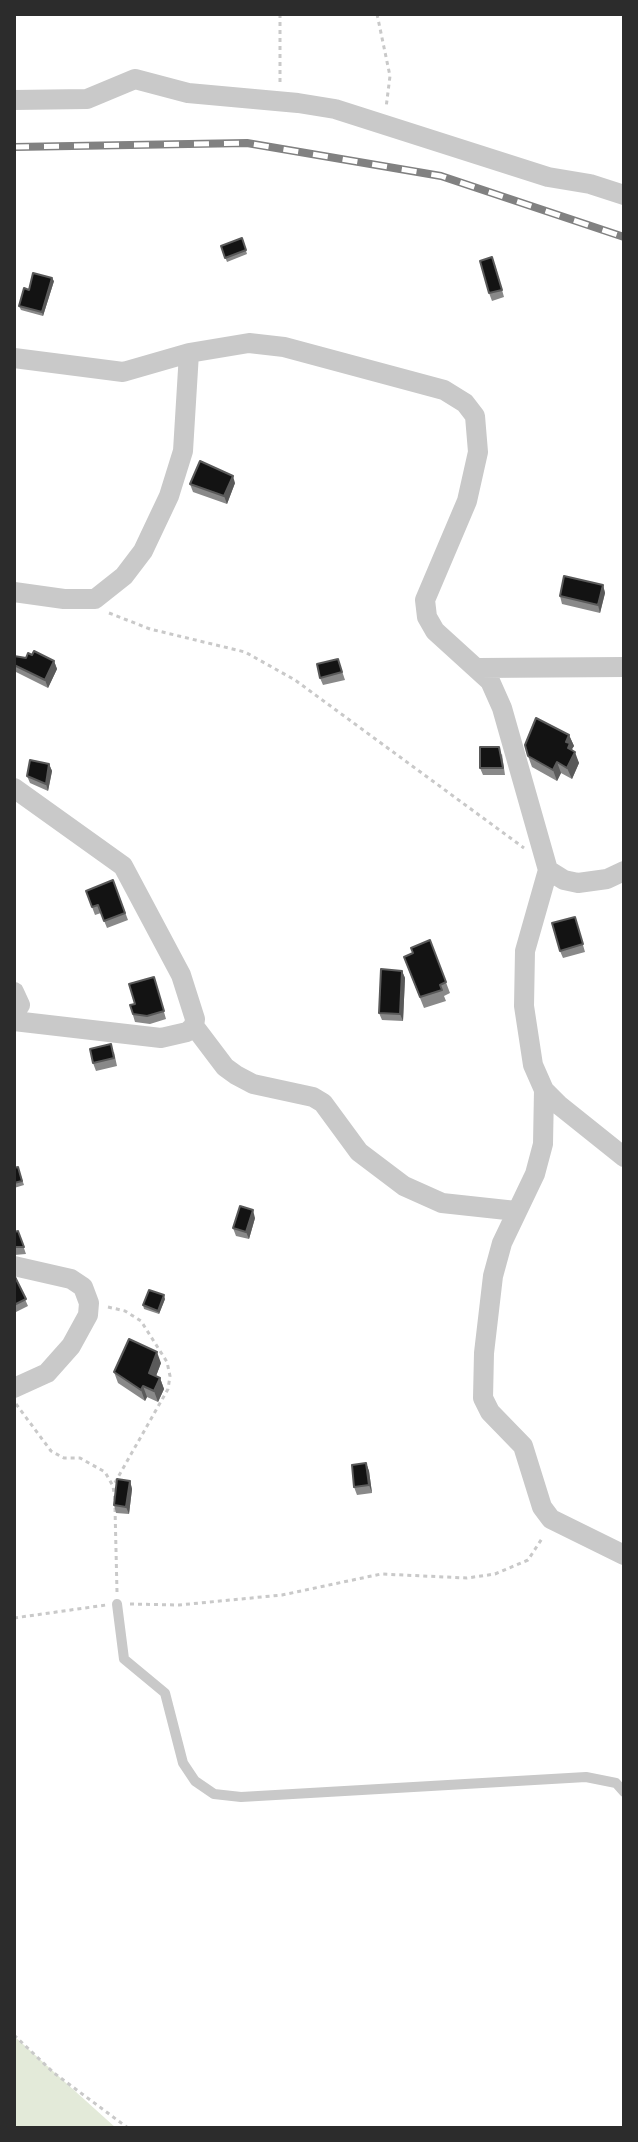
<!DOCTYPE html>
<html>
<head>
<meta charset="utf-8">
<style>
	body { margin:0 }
	#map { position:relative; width:638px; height:2142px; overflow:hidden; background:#fff; font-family:"Roboto Condensed",sans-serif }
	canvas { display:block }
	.frame { position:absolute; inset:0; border:16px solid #2c2c2c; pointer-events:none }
</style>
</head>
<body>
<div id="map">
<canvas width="638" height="2142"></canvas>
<div class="frame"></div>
</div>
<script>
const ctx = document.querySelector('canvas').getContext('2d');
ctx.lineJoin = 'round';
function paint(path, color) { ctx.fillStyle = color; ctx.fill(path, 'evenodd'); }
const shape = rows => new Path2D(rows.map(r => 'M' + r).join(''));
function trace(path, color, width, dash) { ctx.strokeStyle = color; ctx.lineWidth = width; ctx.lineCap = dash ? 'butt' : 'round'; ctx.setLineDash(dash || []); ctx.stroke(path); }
const green = shape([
	[14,2036,116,2128,14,2128]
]);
const path = shape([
	[280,14,280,85],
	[377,14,390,76,386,108],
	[109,613,150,629,245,652,295,680,524,848],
	[108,1307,125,1311,141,1321,167,1362,170,1376,168,1389,113,1486],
	[16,1404,51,1451,64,1458,80,1458,105,1472,113,1486,115,1500],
	[115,1508,117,1592],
	[130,1604,179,1605,282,1595,381,1574,467,1578,495,1574,528,1560,543,1537],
	[14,1618,106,1605],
	[14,2035,54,2073,128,2128]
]);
const service = shape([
	[117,1604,124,1659,165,1693,183,1763,195,1781,214,1794,241,1797,586,1777,616,1783,624,1792]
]);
const minor = shape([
	[14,100,87,99,135,79,188,93,298,103,335,109,548,177,590,184,624,195],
	[14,358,123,372,189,353,249,343,284,347,444,390,465,403,475,416,478,452,467,501,425,600,427,617,435,631,490,681,502,708,548,870,564,880,578,883,607,879,624,871],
	[14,592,64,599,95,599,124,576,143,551,169,496,183,451,189,353],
	[479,668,624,667],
	[14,788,123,866,181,975,195,1019,194,1026,187,1032,161,1038,14,1021],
	[548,870,525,951,524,1006,533,1065,544,1090,559,1105,624,1157],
	[14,992,20,1005,14,1014],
	[194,1026,225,1067,236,1075,253,1084,313,1097,323,1103,359,1152,404,1186,442,1203,516,1211],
	[544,1090,543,1144,535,1174,502,1243,493,1276,484,1353,483,1398,490,1412,523,1446,542,1507,551,1519,624,1555],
	[14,1266,71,1279,83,1287,89,1303,88,1315,71,1346,47,1373,14,1388]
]);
const rail = shape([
	[14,147,247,143,441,176,624,237]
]);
const wall = shape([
	[242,238,247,254,227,262,221,246],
	[495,265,504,297,492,301,489,293],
	[54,281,43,316,21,310,19,306,29,290],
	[235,483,227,504,193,492,190,484],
	[603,585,605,593,600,613,562,604,560,596],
	[14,656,54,661,57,669,48,688,14,671],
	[338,659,345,680,323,685,320,678],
	[569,735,574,746,572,749,579,763,572,779,561,773,557,781,532,767,528,756],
	[502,754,505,775,483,775,480,768],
	[49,764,52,771,48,791,30,783,27,776],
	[113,880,128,920,107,928,101,913,95,915,86,891],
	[577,924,585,952,563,958,560,951],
	[430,940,450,993,444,996,446,1001,424,1008,408,968,413,953],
	[402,971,405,978,403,1021,382,1020,379,1013],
	[154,977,166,1019,150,1024,135,1022,130,1005,135,1004],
	[114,1052,117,1066,96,1071,93,1063],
	[18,1167,24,1185,14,1188,14,1168],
	[255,1218,249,1239,236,1236,233,1228],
	[18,1231,26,1254,14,1255,14,1232],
	[14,1275,28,1306,14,1313],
	[165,1299,159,1314,144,1309,143,1305],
	[161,1363,156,1376,160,1378,164,1389,158,1402,147,1397,145,1401,118,1383,114,1372],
	[366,1463,369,1471,372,1493,357,1495,354,1487],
	[130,1481,132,1489,129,1514,116,1513,114,1505]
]);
const shadedWall = shape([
	[52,278,54,281,43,316,42,312],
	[233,476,235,483,227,504,224,496],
	[603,585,605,593,600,613,598,605],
	[54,661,57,669,48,688,45,680],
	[569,735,574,746,572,749,574,754,575,752,579,763,572,779,567,768,566,742],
	[557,762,561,773,557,781,553,770],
	[49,764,52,771,48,791,46,784],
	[402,971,405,978,403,1021,400,1014],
	[253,1210,255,1218,249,1239,246,1232],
	[164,1295,165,1299,159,1314,158,1311],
	[157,1352,161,1363,153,1384,149,1373],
	[160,1378,164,1389,158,1402,154,1391],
	[143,1386,147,1397,145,1401,141,1390],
	[366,1463,369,1471,372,1493,369,1485],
	[130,1481,132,1489,129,1514,126,1507]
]);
const building = shape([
	[242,238,246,250,225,258,221,246,242,238],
	[492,257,502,290,489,293,480,261,492,257],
	[33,273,52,278,42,312,19,306,24,288,29,290,33,273],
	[200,461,233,476,224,496,190,484,200,461],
	[564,576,603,585,598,605,560,596,564,576],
	[34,651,54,661,45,680,14,665,14,656,26,658,28,653,32,655,34,651],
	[338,659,342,672,320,678,317,664,338,659],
	[536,718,569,735,566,742,570,743,568,748,575,752,567,768,557,762,553,770,528,756,525,745,536,718],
	[480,747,499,747,503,768,480,768,480,747],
	[30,760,49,764,46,784,27,776,30,760],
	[113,880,125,913,104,921,98,905,92,907,86,891,113,880],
	[575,917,583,944,560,951,552,923,575,917],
	[430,940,446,982,440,985,442,990,420,997,404,957,413,953,411,948,430,940],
	[381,969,402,971,400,1014,379,1013,381,969],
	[154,977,164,1011,147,1016,133,1014,130,1005,135,1004,129,984,154,977],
	[111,1044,114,1058,93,1063,90,1049,111,1044],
	[18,1167,22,1181,14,1183,14,1168,18,1167],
	[240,1206,253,1210,246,1232,233,1228,240,1206],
	[18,1231,24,1247,14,1247,14,1232,18,1231],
	[14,1275,26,1299,14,1305,14,1275],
	[149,1290,164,1295,158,1311,143,1305,149,1290],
	[129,1339,157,1352,149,1373,160,1378,154,1391,143,1386,141,1390,114,1372,129,1339],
	[366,1463,369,1485,354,1487,352,1465,366,1463],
	[117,1479,130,1481,126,1507,114,1505,117,1479]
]);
paint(green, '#e3ead9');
trace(path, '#c9c9c9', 3, [4, 4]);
trace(service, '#c9c9c9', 10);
trace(minor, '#c9c9c9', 20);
trace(rail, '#818181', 8);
trace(rail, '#fff', 5, [15]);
paint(wall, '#898989');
paint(shadedWall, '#5a5a5a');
paint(building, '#131313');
trace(building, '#5a5a5a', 2);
</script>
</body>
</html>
